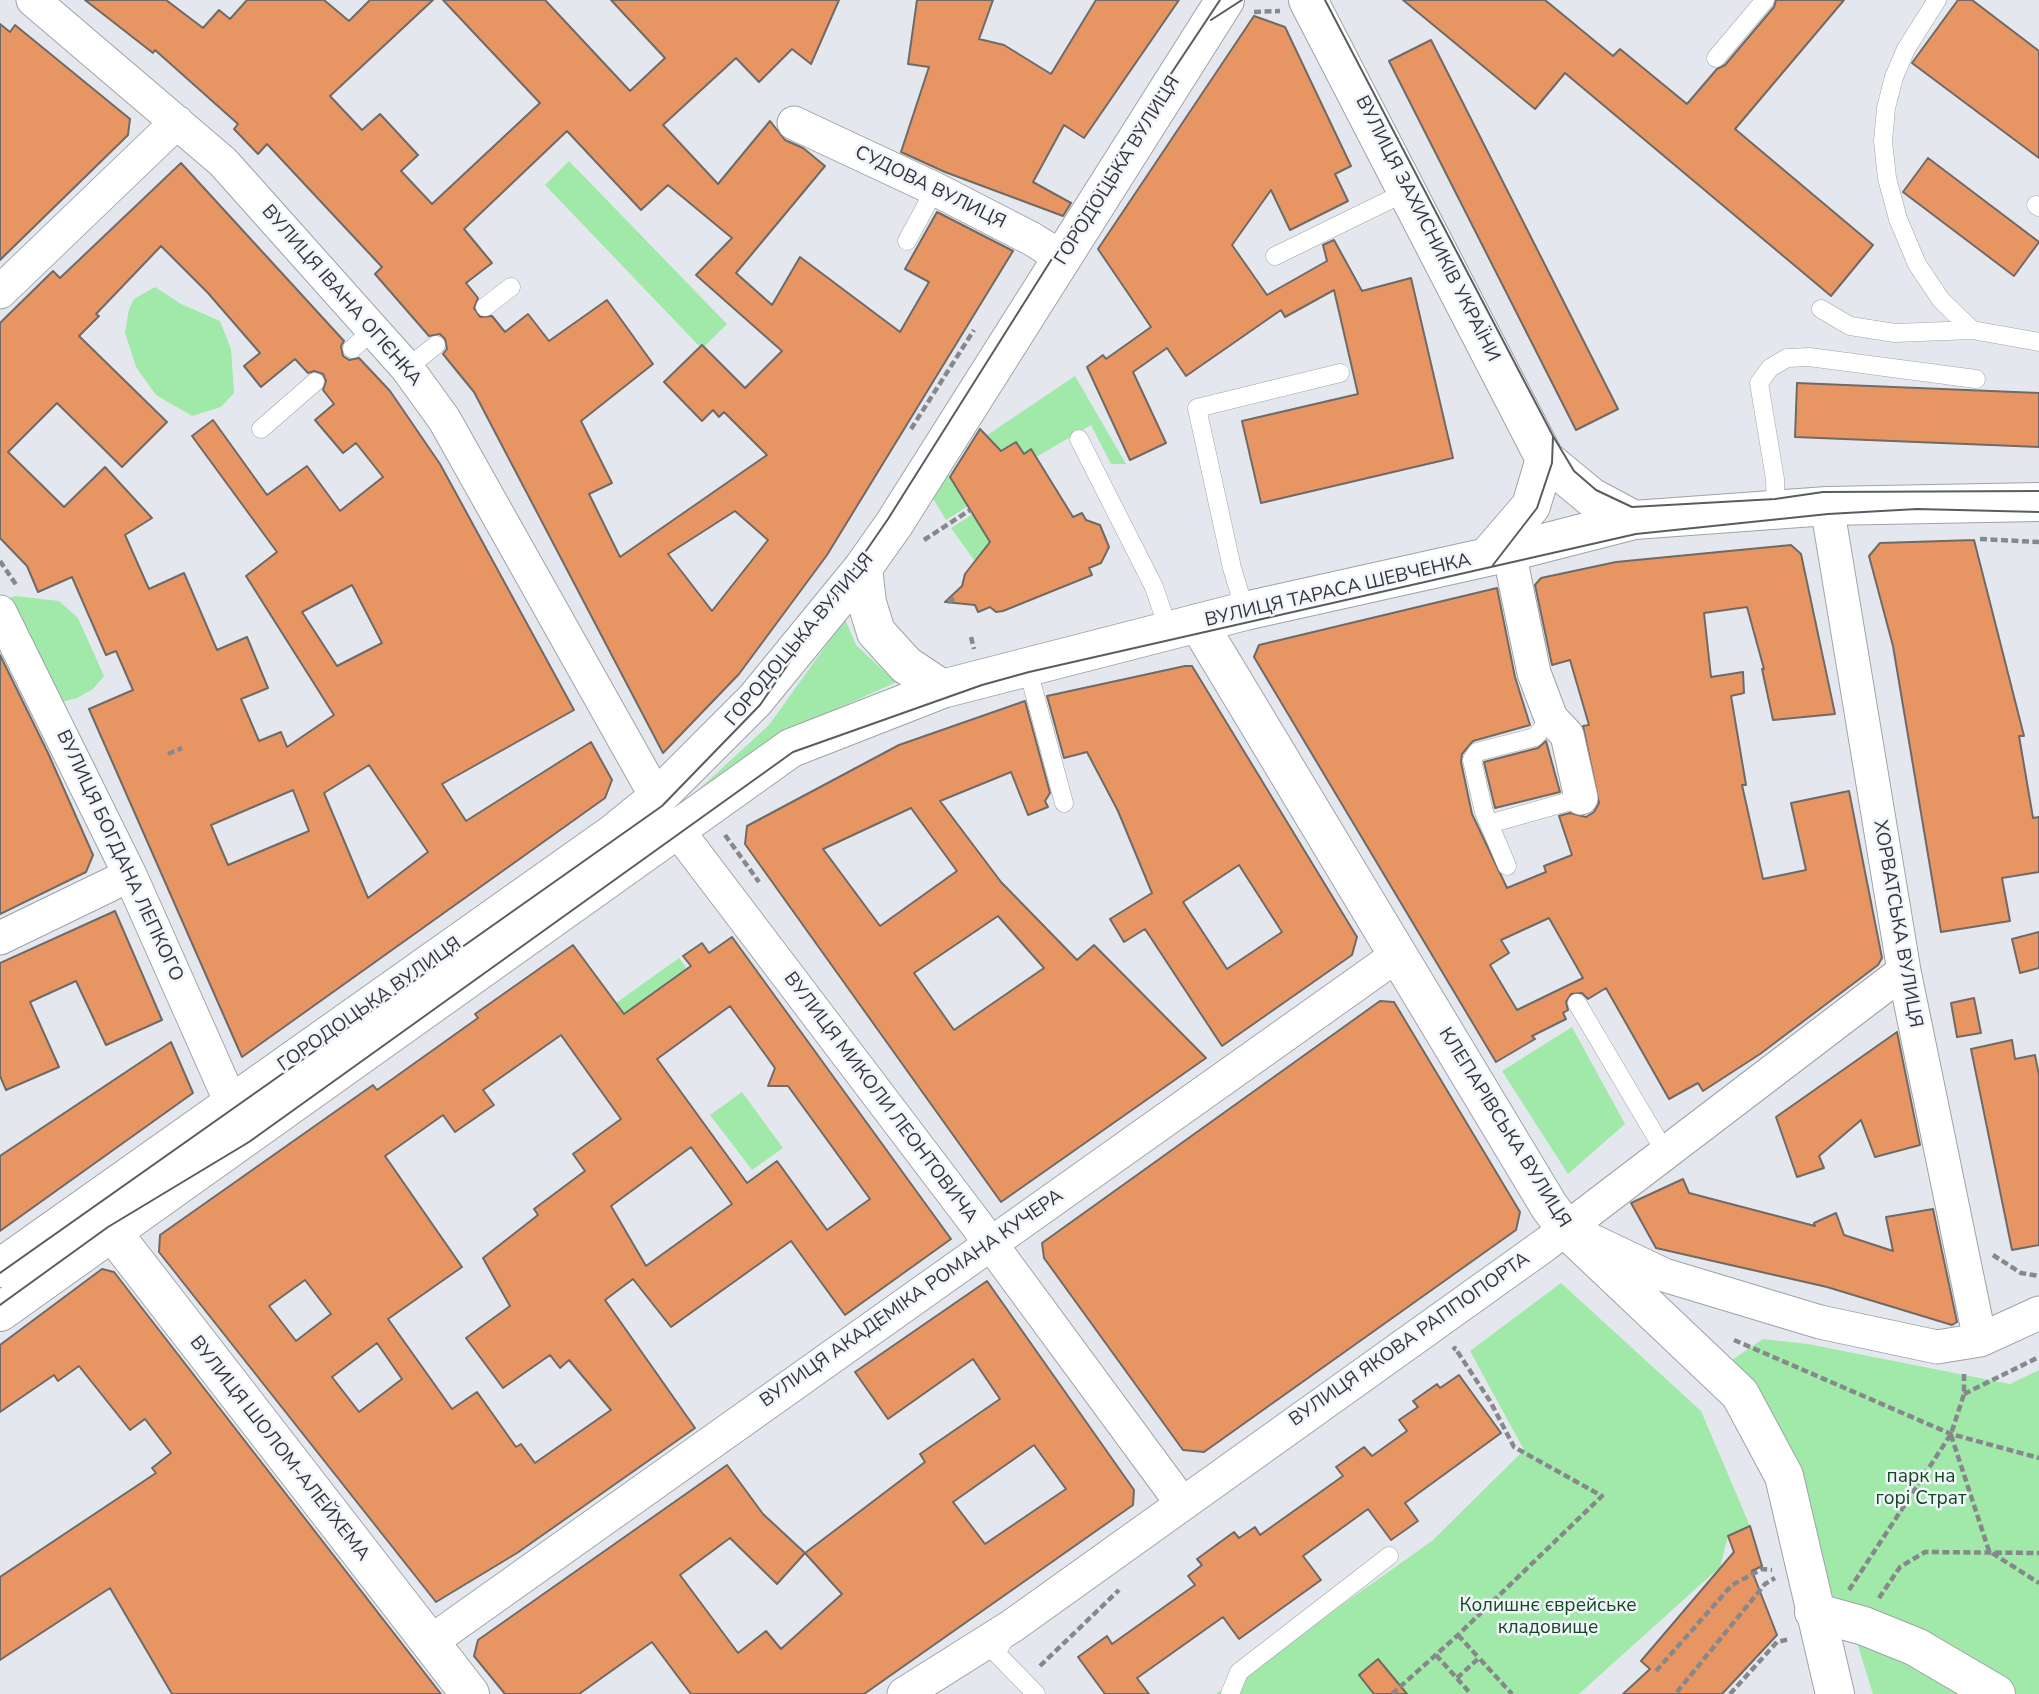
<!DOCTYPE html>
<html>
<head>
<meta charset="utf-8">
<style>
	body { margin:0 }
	canvas { display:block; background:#e4e8ee }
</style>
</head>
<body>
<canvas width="2039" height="1694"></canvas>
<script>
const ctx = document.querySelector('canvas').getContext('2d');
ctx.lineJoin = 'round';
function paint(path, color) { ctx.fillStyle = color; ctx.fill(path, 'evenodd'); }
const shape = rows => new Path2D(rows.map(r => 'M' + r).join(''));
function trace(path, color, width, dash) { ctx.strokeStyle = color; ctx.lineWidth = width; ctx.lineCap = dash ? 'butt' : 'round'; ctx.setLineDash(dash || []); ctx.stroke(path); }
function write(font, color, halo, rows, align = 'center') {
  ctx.font = font + ' "Nunito Sans",sans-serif'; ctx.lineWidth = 5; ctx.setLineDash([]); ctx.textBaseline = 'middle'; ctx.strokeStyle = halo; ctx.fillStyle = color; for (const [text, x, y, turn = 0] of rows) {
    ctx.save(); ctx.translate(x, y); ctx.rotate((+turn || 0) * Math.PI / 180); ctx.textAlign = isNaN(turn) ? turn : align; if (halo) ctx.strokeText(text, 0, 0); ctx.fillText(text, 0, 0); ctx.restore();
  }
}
const green = shape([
	[569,161,727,324,702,349,545,185],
	[155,287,181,304,220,321,231,349,234,393,221,407,192,416,156,395,136,367,125,333,129,309,134,299],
	[1075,376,1126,464,1111,464,1091,425,1036,457,1031,449,1024,454,1016,442,1001,451,986,436],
	[947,473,968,506,946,520,932,497],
	[973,514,996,551,974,560,951,528],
	[15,596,59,601,78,618,104,676,93,689,77,698,62,702,5,600],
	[845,619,856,645,884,671,901,680,779,735,700,800,695,793,769,725],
	[679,958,687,969,624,1014,616,1003],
	[1572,1027,1625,1124,1568,1174,1502,1071],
	[742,1092,783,1148,752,1170,710,1115],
	[1561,1283,1701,1411,1750,1526,1728,1536,1720,1567,1579,1694,1216,1694,1432,1541,1524,1450,1470,1351],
	[1763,1339,1808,1344,2010,1384,2039,1370,2039,1694,1873,1694,1848,1614,1822,1597,1729,1362]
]);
const building = shape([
	[85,0,166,0,203,28,219,10,230,19,247,0,324,0,349,21,370,0,433,0,330,96,362,130,380,114,418,155,401,171,432,204,540,103,443,0,545,0,630,91,665,58,611,0,839,0,811,64,792,49,759,82,736,58,663,125,718,184,770,121,785,140,803,148,825,166,736,273,772,305,800,257,900,332,929,282,905,269,937,212,1013,251,827,555,739,674,663,753,474,392,443,354,447,349,445,339,440,334,429,336,375,274,382,267,267,144,258,154,234,129,238,124,155,50,153,53,85,0],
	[567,131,641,210,668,185,732,238,696,275,782,351,745,388,702,345,664,382,702,421,713,410,719,417,724,412,767,455,620,557,589,494,612,483,581,421,653,364,607,300,549,341,528,314,505,332,492,316,480,317,474,308,478,298,466,283,492,263,464,229,567,131],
	[735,511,768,540,712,611,668,554,735,511],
	[917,0,993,0,979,39,1004,45,1051,74,1096,0,1179,0,1084,138,1064,125,1033,182,1071,203,1063,216,945,172,901,152,929,67,908,64,917,0],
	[1403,0,1545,0,1613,56,1620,49,1687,104,1717,69,1725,65,1774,7,1776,0,1844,0,1735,129,1873,245,1831,296,1565,73,1535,109,1403,0],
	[1958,0,1972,0,2039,51,2039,158,1912,63,1958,0],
	[1254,16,1285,27,1351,166,1335,174,1348,201,1290,230,1271,190,1232,245,1267,295,1327,261,1323,245,1334,240,1362,291,1411,278,1453,458,1261,503,1242,421,1358,394,1334,290,1285,317,1281,310,1186,376,1167,348,1133,372,1166,443,1130,460,1087,367,1103,355,1106,359,1151,327,1098,249,1254,16],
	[0,24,10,32,15,25,130,119,128,135,0,260,0,24],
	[1431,40,1618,409,1576,430,1389,61,1431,40],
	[1928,158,2039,242,2014,276,1903,192,1928,158],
	[181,163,344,341,341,346,343,356,349,360,359,358,390,391,440,464,574,710,442,784,466,821,591,742,612,780,605,798,242,1057,89,709,133,690,116,651,106,655,72,577,38,592,27,566,0,538,0,323,53,271,60,278,181,163],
	[161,246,208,293,260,353,244,366,261,387,295,359,308,373,314,371,323,374,326,381,323,390,334,404,315,420,343,453,356,443,383,477,340,511,307,466,267,495,213,420,192,436,277,552,246,576,334,715,287,747,281,732,259,741,241,699,268,688,247,637,217,650,184,573,149,589,125,535,152,518,105,467,64,507,8,452,57,403,122,467,167,422,79,336,99,316,96,314,161,246],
	[352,585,382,643,337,666,302,612,352,585],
	[369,765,428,852,368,898,324,793,369,765],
	[293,790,309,831,228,865,211,825,293,790],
	[1797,383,2039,393,2039,447,1795,437,1797,383],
	[980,429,1001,451,1016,442,1024,454,1031,449,1073,517,1082,513,1086,520,1100,525,1109,547,1101,563,1089,568,1092,575,1003,611,996,612,990,607,978,612,975,605,945,602,962,586,965,574,990,542,950,477,980,429],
	[1974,540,2024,736,2019,736,2033,818,2039,817,2039,872,2002,878,2010,921,1941,932,1893,646,1869,556,1880,543,1974,540],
	[1791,545,1801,554,1835,714,1773,720,1762,669,1764,669,1747,607,1704,613,1711,677,1743,672,1744,693,1731,696,1746,785,1742,785,1763,879,1806,870,1791,803,1849,791,1882,958,1878,965,1760,1054,1703,1091,1698,1083,1669,1099,1606,988,1588,999,1582,993,1571,994,1566,1002,1568,1010,1563,1013,1566,1019,1532,1036,1535,1039,1496,1062,1254,657,1259,645,1497,588,1515,677,1530,725,1473,741,1462,754,1461,762,1472,814,1507,888,1546,872,1544,866,1572,855,1559,816,1570,813,1586,817,1594,812,1599,803,1583,726,1589,725,1570,660,1552,665,1535,585,1541,578,1616,562,1791,545],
	[1549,918,1583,978,1517,1010,1490,965,1509,953,1501,940,1549,918],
	[0,655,48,753,93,855,86,872,0,914,0,655],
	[1185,666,1192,666,1357,937,1352,955,1222,1046,1145,929,1124,942,1110,919,1152,893,1118,811,1087,752,1064,758,1047,696,1185,666],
	[1239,865,1282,932,1227,969,1183,902,1239,865],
	[1025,701,1050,793,1045,801,1048,807,1028,815,1011,772,940,801,1001,882,1077,960,1094,945,1206,1058,1001,1202,745,844,747,826,899,745,1025,701],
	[911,808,957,871,880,926,823,849,911,808],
	[998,916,1044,968,954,1030,914,973,998,916],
	[1546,741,1560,792,1495,808,1484,762,1538,748,1546,741],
	[115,911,162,1020,106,1045,76,981,30,1002,59,1067,6,1090,0,1076,0,963,115,911],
	[2039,932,2039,968,2020,973,2012,939,2039,932],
	[732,937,951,1239,845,1315,791,1241,671,1327,633,1279,605,1300,695,1428,517,1553,436,1602,159,1252,160,1235,373,1085,377,1090,478,1018,475,1014,573,945,624,1014,691,966,683,956,702,943,709,953,732,937],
	[730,1006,775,1068,768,1086,788,1086,870,1199,827,1230,777,1161,747,1183,657,1059,730,1006],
	[561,1035,621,1119,573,1154,585,1171,534,1209,538,1215,483,1258,510,1306,466,1338,503,1388,550,1355,560,1368,569,1360,611,1410,535,1463,521,1444,516,1447,477,1392,452,1409,388,1319,462,1267,385,1156,443,1115,455,1132,494,1105,483,1090,561,1035],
	[691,1147,732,1204,646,1266,611,1206,691,1147],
	[305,1280,331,1314,296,1341,269,1306,305,1280],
	[377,1343,402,1379,359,1412,332,1377,377,1343],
	[1974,998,1981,1033,1957,1037,1951,1003,1974,998],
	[1380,1001,1394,1002,1520,1212,1516,1230,1204,1452,1183,1450,1044,1258,1042,1243,1380,1001],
	[1897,1032,1920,1145,1875,1157,1861,1120,1819,1156,1824,1168,1797,1177,1776,1117,1897,1032],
	[2012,1040,2015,1059,2035,1055,2039,1075,2039,1245,2012,1250,1971,1049,2012,1040],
	[171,1042,193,1093,0,1231,0,1156,171,1042],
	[1683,1179,1689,1193,1815,1226,1814,1223,1836,1213,1844,1235,1893,1251,1886,1217,1933,1209,1957,1322,1952,1325,1827,1287,1656,1248,1631,1203,1683,1179],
	[102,1269,114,1272,441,1694,172,1694,110,1588,0,1660,0,1577,156,1473,152,1468,171,1453,145,1419,130,1430,79,1366,58,1381,54,1375,0,1412,0,1345,102,1269],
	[987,1281,1134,1490,1133,1505,864,1694,691,1694,652,1642,579,1694,505,1694,474,1656,478,1640,727,1465,763,1514,805,1553,925,1462,920,1454,1000,1399,973,1359,888,1419,855,1372,987,1281],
	[1034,1445,1066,1489,985,1544,953,1502,1034,1445],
	[730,1538,777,1584,805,1553,842,1594,781,1649,766,1631,738,1653,680,1575,730,1538],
	[1459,1375,1501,1433,1405,1503,1418,1521,1391,1540,1368,1509,1303,1556,1321,1580,1239,1639,1223,1617,1137,1678,1149,1694,1105,1694,1078,1657,1107,1636,1112,1644,1195,1585,1188,1576,1202,1565,1197,1559,1234,1532,1239,1538,1255,1527,1260,1535,1343,1476,1336,1467,1364,1447,1372,1456,1407,1431,1399,1420,1418,1407,1413,1401,1437,1384,1440,1388,1459,1375],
	[1750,1526,1762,1566,1752,1571,1777,1635,1722,1694,1623,1694,1650,1669,1641,1661,1734,1552,1728,1536,1750,1526],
	[1378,1659,1407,1694,1374,1694,1359,1675,1378,1659]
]);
const path = shape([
	[1254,12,1280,11],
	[911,429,974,330],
	[1980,539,2039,542],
	[924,540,970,510],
	[0,561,17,586],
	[948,602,956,598],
	[971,637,974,649],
	[168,754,182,748],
	[725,835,759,882],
	[1993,1255,2021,1273,2039,1276],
	[1734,1340,1951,1434,2039,1458],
	[1964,1394,2039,1357],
	[1951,1435,1989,1551,2039,1583],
	[1849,1590,1951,1434,1964,1394,1964,1372],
	[1879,1598,1900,1567,1925,1552,2039,1553],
	[1458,1635,1479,1658],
	[1436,1655,1471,1694],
	[1040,1666,1119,1590],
	[1656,1671,1732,1585,1762,1569,1772,1570],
	[1457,1678,1479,1658,1512,1694],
	[1677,1692,1765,1584,1775,1578],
	[1392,1694,1458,1635,1602,1496,1514,1447,1490,1401,1455,1348,1453,1350],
	[1730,1694,1777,1642,1790,1639]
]);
const service = shape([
	[1937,0,1906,49,1894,77,1886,108,1883,141,1887,178,1898,219,1917,264,1941,300,1972,330],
	[1716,58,1765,0],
	[2036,205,2039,207],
	[907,241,935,189],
	[1275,256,1408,191],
	[485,307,511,287],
	[1821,309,1850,326,1895,333,1972,330,2039,342],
	[352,349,374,329],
	[407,368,436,345],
	[261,429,315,382],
	[1079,439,1154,587,1169,631],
	[1776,509,1775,479,1759,383,1770,368,1787,358,1809,357,1976,379],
	[1245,611,1232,568,1197,408,1340,373],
	[1027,666,1064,803],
	[1489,824,1581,798],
	[1507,866,1484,812,1472,760,1477,752,1535,737,1551,718],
	[1577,1003,1665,1152],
	[1007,1635,996,1653,1036,1694],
	[1230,1694,1239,1672,1389,1556]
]);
const minor = shape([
	[33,0,223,162,407,368,444,419,657,798],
	[794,123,935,189,1032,239,1064,259],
	[0,292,177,122],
	[1827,506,1904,971,1980,1340],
	[1509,552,1534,673,1551,718,1567,735,1581,798],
	[0,612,130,875,241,1125],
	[678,831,974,1221,1181,1502],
	[0,938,130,875],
	[1580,1235,1664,1275,1820,1322,1937,1347,1980,1340,2039,1313],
	[429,1643,1396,956],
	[904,1694,1012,1626,1546,1244,1904,971]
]);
const tertiary = shape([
	[92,1206,470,1694],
	[1814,1612,1864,1626,1916,1647,1996,1694]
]);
const secondary = shape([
	[1198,623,1549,1206,1565,1228,1740,1394,1784,1476,1835,1694]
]);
const primary = shape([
	[1308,0,1545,459,1591,497,1634,520],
	[1487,557,1531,506,1545,459],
	[863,568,867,603,876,632,906,665,942,689],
	[0,1268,614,833,657,798,755,700,863,568,894,524,1225,0],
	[0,1312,791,748,942,689,1245,611,1501,554,1634,520,1827,506,2039,502]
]);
const tram = shape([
	[1325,0,1553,436,1574,471,1596,490,1632,507,1775,499,1823,492,2039,491],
	[1211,20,1242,0],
	[1493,565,1537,508,1552,463,1553,436],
	[0,1273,662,806,760,705,888,519,1123,146,1220,0],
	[0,1305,108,1227,249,1142,793,752,982,685,1029,672,1636,534,1828,514,1917,509,2039,512]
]);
const streetNames = [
	["ГОРОДОЦЬКА ВУЛИЦЯ",1118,171,-58],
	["СУДОВА ВУЛИЦЯ",930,188,26],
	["ВУЛИЦЯ ЗАХИСНИКІВ УКРАЇНИ",1427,229,63],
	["ВУЛИЦЯ ІВАНА ОГІЄНКА",341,296,49],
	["ВУЛИЦЯ ТАРАСА ШЕВЧЕНКА",1338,591,-13],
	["ГОРОДОЦЬКА ВУЛИЦЯ",800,640,-50],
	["ВУЛИЦЯ БОГДАНА ЛЕПКОГО",119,856,65],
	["ХОРВАТСЬКА ВУЛИЦЯ",1897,924,80],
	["ГОРОДОЦЬКА ВУЛИЦЯ",370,1005,-35],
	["ВУЛИЦЯ МИКОЛИ ЛЕОНТОВИЧА",880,1098,53],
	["КЛЕПАРІВСЬКА ВУЛИЦЯ",1504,1128,58],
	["ВУЛИЦЯ АКАДЕМІКА РОМАНА КУЧЕРА",912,1299,-35],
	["ВУЛИЦЯ ЯКОВА РАППОПОРТА",1410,1340,-35],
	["ВУЛИЦЯ ШОЛОМ-АЛЕЙХЕМА",279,1449,52]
];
const parkNames = [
	["парк на",1921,1477],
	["горі Страт",1921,1499],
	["Колишнє єврейське",1548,1606],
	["кладовище",1548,1628]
];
paint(green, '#a0e9a9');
paint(building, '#e79663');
trace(building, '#706a67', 2);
trace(service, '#9fa3a8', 19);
trace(minor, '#9fa3a8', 35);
trace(tertiary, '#9fa3a8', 40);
trace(secondary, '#9fa3a8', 40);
trace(primary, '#9fa3a8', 40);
trace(path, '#86888c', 4.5, [7, 3.5]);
trace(service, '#fff', 18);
trace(minor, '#fff', 33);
trace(tertiary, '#fff', 38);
trace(secondary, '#fff', 38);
trace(primary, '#fff', 38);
trace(tram, '#5a5c5f', 2);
write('19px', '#353639', '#f1f5fb', streetNames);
write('19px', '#13491f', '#f1f5fb', parkNames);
</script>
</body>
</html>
